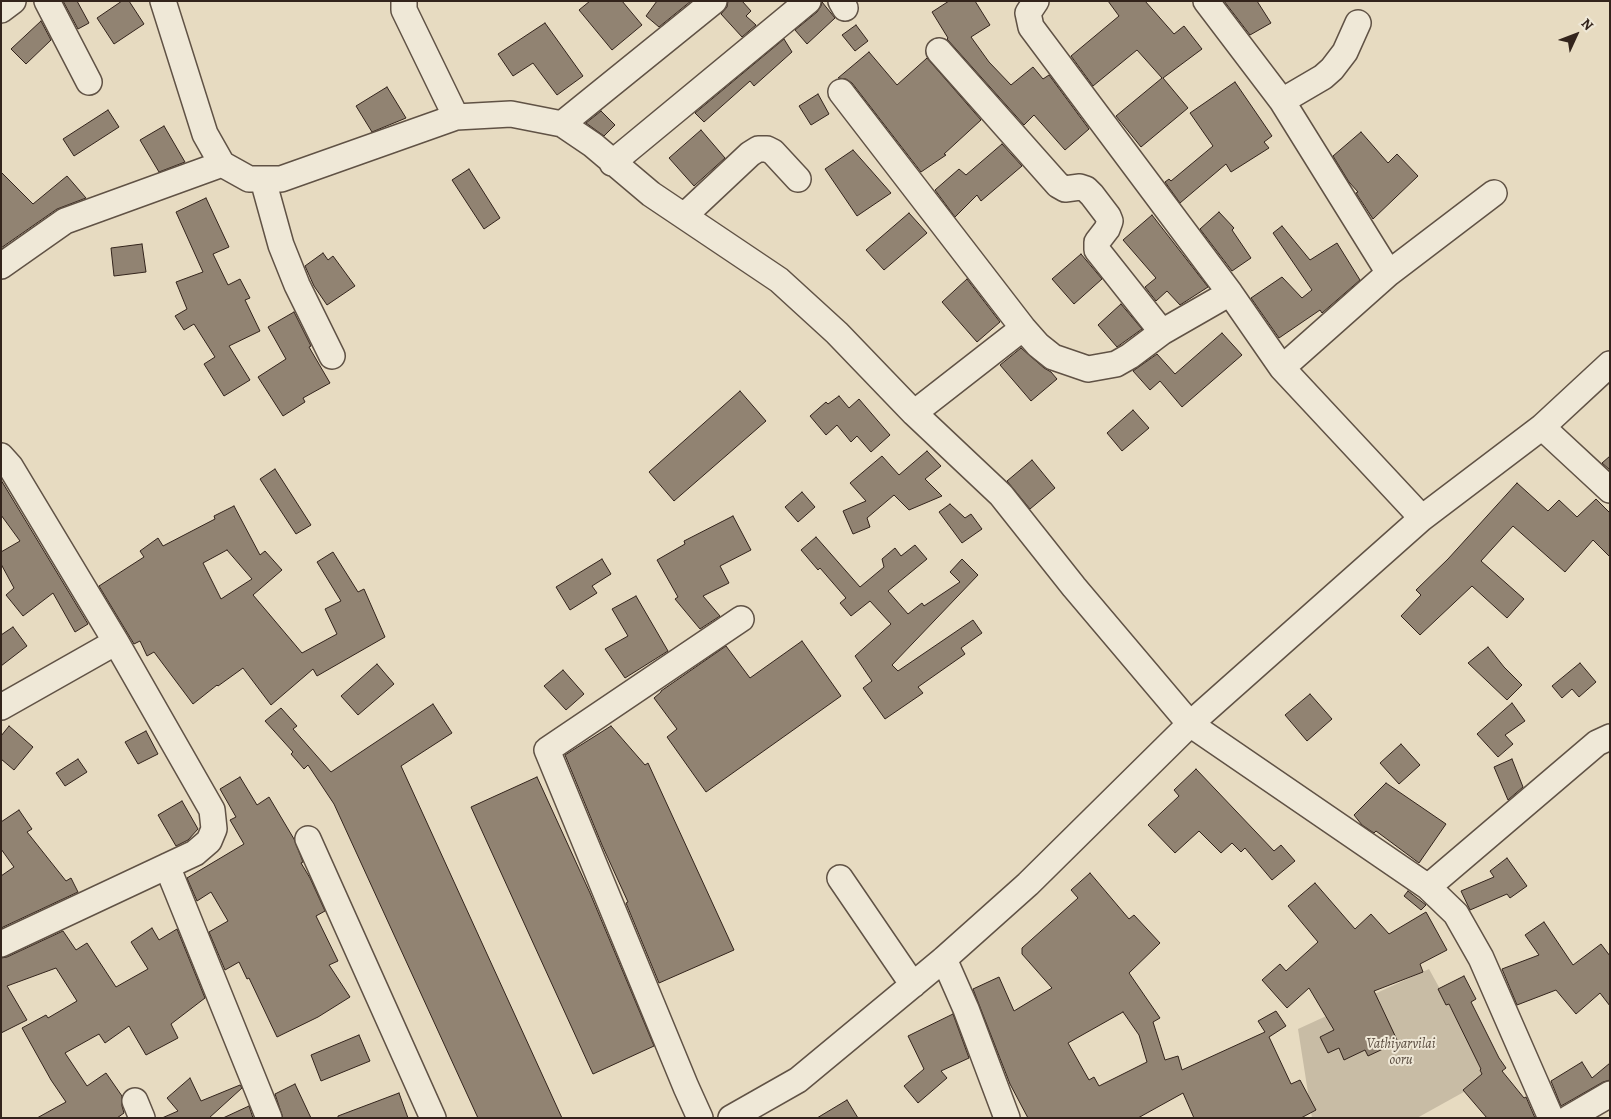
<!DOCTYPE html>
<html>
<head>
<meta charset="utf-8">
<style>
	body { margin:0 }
	#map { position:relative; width:1611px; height:1119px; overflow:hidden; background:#e7dbc1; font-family:Alegreya,serif }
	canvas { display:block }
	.frame { position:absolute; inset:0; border:2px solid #33241c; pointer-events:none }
	.north { position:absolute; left:1551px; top:10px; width:50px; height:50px; -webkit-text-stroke:4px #efe8d7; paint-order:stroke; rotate:47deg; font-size:14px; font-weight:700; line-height:20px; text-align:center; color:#33241c }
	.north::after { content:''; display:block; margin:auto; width:18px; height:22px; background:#33241c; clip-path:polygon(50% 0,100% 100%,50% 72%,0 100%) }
</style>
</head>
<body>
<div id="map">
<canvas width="1611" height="1119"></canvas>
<div class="frame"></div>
<div class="north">N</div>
</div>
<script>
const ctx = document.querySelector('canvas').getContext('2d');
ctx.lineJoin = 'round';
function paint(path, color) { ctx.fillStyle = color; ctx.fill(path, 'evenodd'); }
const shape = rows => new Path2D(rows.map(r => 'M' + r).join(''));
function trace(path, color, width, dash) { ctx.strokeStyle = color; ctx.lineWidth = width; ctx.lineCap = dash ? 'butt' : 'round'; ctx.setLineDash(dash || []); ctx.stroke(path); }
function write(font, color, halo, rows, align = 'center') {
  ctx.font = font + ' Alegreya,serif'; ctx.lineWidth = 4; ctx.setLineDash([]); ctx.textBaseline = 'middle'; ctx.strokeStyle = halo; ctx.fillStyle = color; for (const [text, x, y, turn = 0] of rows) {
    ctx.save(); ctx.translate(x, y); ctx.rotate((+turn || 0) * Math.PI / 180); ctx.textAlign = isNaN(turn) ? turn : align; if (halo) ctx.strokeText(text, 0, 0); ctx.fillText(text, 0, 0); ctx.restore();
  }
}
const green = shape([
	[1429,969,1489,1078,1417,1118,1312,1118,1298,1029]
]);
const building = shape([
	[63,1,77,1,89,23,78,29,63,1],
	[122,1,129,1,144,24,114,44,97,18,122,1],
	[590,1,622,1,642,25,612,50,579,10,590,1],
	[657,1,691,1,659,27,646,16,657,1],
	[728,1,742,1,751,11,746,16,756,25,742,37,721,14,727,7,728,1],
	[949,1,975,1,990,25,971,37,989,62,1011,85,1033,67,1043,79,1049,75,1089,129,1065,150,1034,115,1024,125,947,39,948,38,932,12,949,1],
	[1108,1,1145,1,1174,34,1184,26,1202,49,1163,78,1188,108,1141,147,1116,116,1162,78,1137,50,1093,86,1071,56,1119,16,1108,1],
	[1224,1,1257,1,1271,23,1250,35,1224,1],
	[822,2,835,18,807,44,795,30,817,12,821,6,822,2],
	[41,21,51,40,26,64,11,49,41,21],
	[545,23,583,76,557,95,533,63,513,76,498,54,545,23],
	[856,25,868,41,855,51,842,35,856,25],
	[784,39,792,52,754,86,750,81,704,122,695,113,784,39],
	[869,52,897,85,927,58,981,120,944,154,946,155,921,172,852,83,846,79,838,78,869,52],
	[1235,82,1272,136,1264,142,1269,148,1231,172,1226,164,1180,203,1165,182,1169,179,1171,181,1213,146,1190,113,1235,82],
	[387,87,406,118,372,132,356,106,387,87],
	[818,94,829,114,811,125,799,106,818,94],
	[108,110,119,127,74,156,63,139,108,110],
	[601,111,615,125,604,136,586,123,601,111],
	[164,126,185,162,159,172,140,140,164,126],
	[701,130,725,158,694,186,669,158,701,130],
	[1361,132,1388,163,1397,154,1418,176,1373,219,1356,193,1358,192,1349,182,1333,156,1361,132],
	[1002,144,1022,166,981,201,977,195,955,217,935,190,959,169,966,175,1002,144],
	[853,150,891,193,857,216,825,169,853,150],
	[469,169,500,218,484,229,452,180,469,169],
	[1,172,33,204,67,176,86,198,57,209,1,248,1,172],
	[206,198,229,247,213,254,228,285,240,279,250,298,245,300,260,331,229,346,250,380,224,396,204,364,215,357,194,324,184,330,175,316,187,309,176,282,203,272,176,212,206,198],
	[1219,212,1234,228,1232,230,1251,258,1232,271,1200,229,1219,212],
	[909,213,927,233,884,270,866,250,909,213],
	[1152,215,1208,287,1180,305,1167,291,1156,301,1145,287,1156,278,1123,240,1152,215],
	[1282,226,1310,260,1337,243,1360,280,1322,313,1320,310,1279,338,1251,298,1282,277,1302,298,1312,290,1273,233,1282,226],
	[142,244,146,272,114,276,111,248,142,244],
	[323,253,328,260,333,256,355,286,327,305,314,286,305,266,323,253],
	[1081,254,1102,279,1074,304,1052,279,1081,254],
	[967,279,1000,322,977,342,942,302,967,279],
	[1121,304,1142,329,1117,347,1098,325,1121,304],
	[294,312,311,346,309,347,330,383,303,398,305,402,283,416,258,377,286,359,268,327,294,312],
	[1222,333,1242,355,1182,407,1160,381,1150,390,1133,371,1157,354,1175,374,1222,333],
	[1021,348,1044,368,1051,372,1057,379,1031,401,1000,365,1021,348],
	[740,391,766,421,674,501,649,472,740,391],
	[839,396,849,408,859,399,890,435,871,452,857,436,851,442,837,425,826,435,810,416,826,402,828,404,839,396],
	[1133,410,1149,428,1122,451,1107,433,1133,410],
	[927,451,941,466,925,479,942,496,909,510,894,495,867,518,870,527,853,534,843,511,866,501,850,483,882,456,899,475,927,451],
	[1610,456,1610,470,1602,463,1610,456],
	[1032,460,1055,488,1030,509,1007,481,1032,460],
	[275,469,311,525,296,534,260,479,275,469],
	[1,480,88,624,75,632,53,593,23,616,6,595,14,588,1,564,1,552,20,541,1,515,1,480],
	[1517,483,1548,511,1559,500,1577,517,1596,499,1610,513,1610,557,1593,540,1565,572,1513,526,1481,561,1524,599,1507,618,1472,586,1420,635,1401,616,1421,595,1416,590,1448,559,1517,483],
	[802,492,815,507,798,522,785,507,802,492],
	[950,504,965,518,971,514,982,529,962,543,939,512,950,504],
	[234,506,260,555,265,551,282,570,253,595,302,653,337,634,325,609,341,601,317,562,333,552,358,592,364,589,385,637,317,676,313,669,271,705,243,668,218,686,217,685,193,704,154,652,147,656,140,641,134,644,99,586,144,557,140,551,158,538,163,546,215,519,214,516,234,506],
	[227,550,252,579,221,599,203,563,227,550],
	[733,516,751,550,720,566,729,583,703,596,720,616,700,629,675,599,678,597,657,560,685,544,684,541,733,516],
	[816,537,860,587,884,567,882,559,895,548,901,556,915,545,927,559,888,591,908,614,922,603,924,606,960,582,950,572,962,559,978,575,892,665,898,671,973,620,982,633,961,648,965,654,918,687,923,693,885,719,863,688,872,681,855,656,891,624,870,601,851,616,840,603,846,598,820,568,818,570,801,550,816,537],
	[602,559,611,574,592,586,597,593,570,610,556,587,602,559],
	[636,596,668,651,625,678,605,649,628,636,612,609,636,596],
	[13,627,27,646,1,666,1,635,13,627],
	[802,641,841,696,706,792,667,737,677,729,654,698,661,692,661,691,726,646,750,678,802,641],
	[1488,647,1504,667,1522,685,1507,700,1468,663,1488,647],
	[1580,663,1596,682,1579,697,1572,689,1562,698,1552,686,1580,663],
	[377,664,394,684,358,715,341,696,377,664],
	[563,670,584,694,566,710,544,686,563,670],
	[1310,694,1332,719,1307,741,1285,715,1310,694],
	[1512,703,1525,721,1505,735,1513,744,1498,757,1477,734,1512,703],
	[433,704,452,733,401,766,562,1118,478,1118,334,804,308,765,304,769,291,754,293,752,265,721,281,708,297,726,293,729,331,772,433,704],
	[9,726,33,747,14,770,1,759,1,736,9,726],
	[611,726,645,765,648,763,734,950,659,983,626,903,628,902,602,845,565,755,611,726],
	[146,731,158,754,138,764,125,742,146,731],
	[1401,744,1420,765,1399,784,1380,763,1401,744],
	[78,759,87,772,65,786,56,773,78,759],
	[1512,759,1523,787,1508,800,1494,767,1512,759],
	[1196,769,1274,851,1281,845,1295,861,1272,880,1245,848,1241,852,1232,843,1221,853,1199,831,1175,853,1148,825,1179,796,1174,790,1196,769],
	[240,777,257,805,269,797,294,839,303,862,301,863,310,878,325,911,316,916,338,961,329,965,350,997,318,1017,277,1037,249,978,247,979,239,962,225,970,209,932,228,921,211,892,197,901,187,878,244,844,230,820,236,817,220,789,240,777],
	[537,777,590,893,654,1046,593,1074,471,807,537,777],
	[1386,783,1446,824,1419,863,1376,831,1374,833,1362,825,1354,815,1386,783],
	[182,801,198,829,188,840,176,846,158,815,182,801],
	[19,810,32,829,27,832,66,881,71,878,78,892,1,928,1,876,14,867,1,849,1,822,19,810],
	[1507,858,1527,886,1510,898,1507,894,1470,910,1461,891,1494,877,1490,871,1507,858],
	[1090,873,1129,919,1134,915,1160,943,1129,973,1160,1018,1153,1022,1165,1060,1178,1056,1182,1070,1265,1032,1258,1021,1276,1011,1286,1026,1269,1037,1291,1084,1300,1080,1316,1110,1301,1118,1194,1118,1183,1093,1138,1118,1028,1118,1010,1084,973,989,999,977,1014,1011,1052,988,1022,954,1022,948,1078,898,1071,890,1090,873],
	[1123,1012,1139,1035,1147,1062,1099,1086,1094,1077,1089,1080,1068,1043,1123,1012],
	[1315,883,1355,929,1371,914,1389,934,1426,912,1447,950,1420,964,1423,972,1374,991,1398,1042,1368,1056,1365,1050,1344,1060,1339,1048,1328,1053,1320,1037,1334,1030,1309,988,1287,1008,1262,980,1280,964,1286,971,1318,942,1288,906,1315,883],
	[1408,891,1426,905,1421,910,1404,896,1408,891],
	[1544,922,1573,965,1601,944,1610,956,1610,1006,1600,993,1576,1014,1556,990,1517,1005,1502,969,1539,955,1525,935,1544,922],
	[152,928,159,940,177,929,205,998,171,1024,178,1038,146,1055,129,1026,105,1043,99,1034,65,1053,87,1086,106,1073,122,1096,122,1106,124,1113,117,1118,37,1118,66,1102,51,1080,22,1028,46,1015,48,1018,77,1001,56,968,7,986,27,1020,1,1033,1,958,7,957,63,931,76,950,87,943,116,987,148,969,131,942,152,928],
	[1464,976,1476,999,1471,1002,1499,1058,1506,1068,1502,1071,1524,1098,1526,1097,1535,1118,1487,1118,1463,1090,1482,1074,1480,1070,1481,1069,1449,1004,1446,1005,1438,989,1464,976],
	[953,1014,969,1058,941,1071,947,1078,918,1103,904,1086,924,1069,908,1036,953,1014],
	[359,1035,370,1061,321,1081,311,1055,359,1035],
	[1582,1062,1592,1078,1610,1063,1610,1080,1603,1082,1561,1106,1551,1081,1582,1062],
	[190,1078,201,1101,240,1085,242,1088,209,1118,162,1118,178,1111,167,1098,190,1078],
	[295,1084,311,1118,283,1118,275,1094,295,1084],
	[399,1093,408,1118,338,1118,338,1116,399,1093],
	[847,1100,858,1118,817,1118,847,1100],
	[249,1106,253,1118,223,1118,249,1106]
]);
const minor = shape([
	[47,1,89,82],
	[163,1,205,134,222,164,249,179,281,179,456,117,511,114,562,124,593,145,651,194,779,280,837,333,914,413,1001,495,1074,587,1190,724,1428,887,1456,914,1481,958,1551,1118],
	[404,1,404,10,456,117],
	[841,1,845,8],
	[1036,1,1028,13,1031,27,1230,293,1282,368,1422,518],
	[1206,1,1282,101,1389,273],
	[1,10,13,1],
	[939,51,1058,185,1065,189,1080,187,1086,189,1092,195,1108,216,1110,221,1107,229,1097,242,1097,250,1162,332],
	[841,92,1023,328,1038,345,1053,357,1088,369,1116,364,1130,356,1162,332,1230,293],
	[1282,101,1323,77,1332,69,1345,52,1358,23],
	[562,124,714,1],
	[612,163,808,1],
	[263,180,281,245,297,285,332,356],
	[684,216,750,154,758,149,767,149,773,152,798,179],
	[1,266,65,221,222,164],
	[1282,368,1389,273,1494,193],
	[914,413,1023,328],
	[1542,427,1610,490],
	[1,456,10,466,116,642,212,810,214,829,209,841,195,853,1,944],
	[1,707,116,642],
	[308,839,433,1118],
	[167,866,269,1118],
	[840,878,913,985],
	[1428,887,1597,743,1610,737],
	[944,959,966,1009,1007,1118],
	[135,1101,142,1118],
	[700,1118,686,1087,547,750,741,619],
	[731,1118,798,1080,944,959,1028,884,1190,724,1422,518,1542,427,1610,364],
	[1569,1118,1610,1094]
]);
const parkNames = [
	["Vathiyarvilai",1401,1045],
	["ooru",1401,1061]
];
paint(green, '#c8bca5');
paint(building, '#918372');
trace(building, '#33241c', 1);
trace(minor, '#605245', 28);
trace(minor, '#efe8d7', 25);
write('italic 14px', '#584a3e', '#efe8d7', parkNames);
</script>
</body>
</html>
